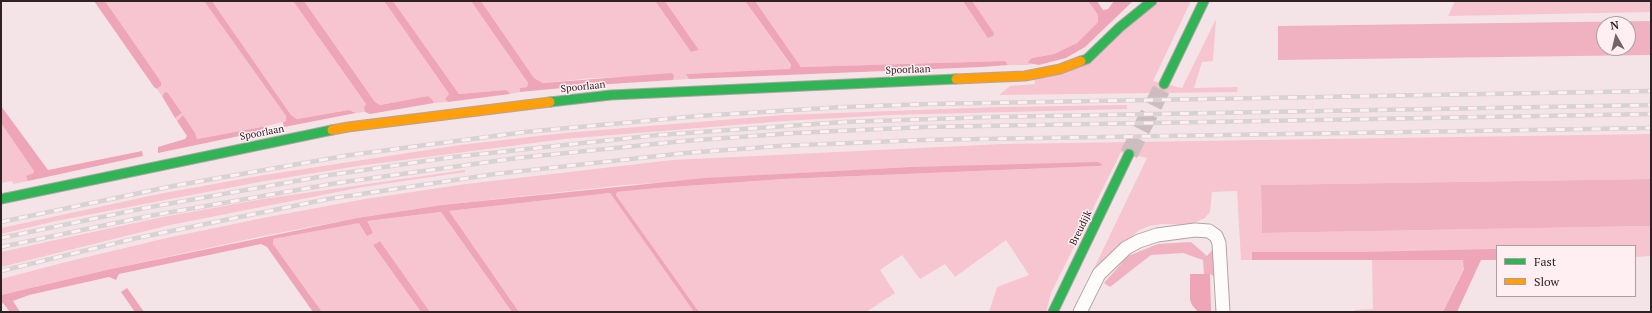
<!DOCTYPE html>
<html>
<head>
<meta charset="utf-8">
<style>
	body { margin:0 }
	#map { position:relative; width:1652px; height:313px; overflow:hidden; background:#f5e4e7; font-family:"PT Serif",serif }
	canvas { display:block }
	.frame { position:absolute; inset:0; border:2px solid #2e2124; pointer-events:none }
	.legend { position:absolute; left:1496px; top:245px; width:140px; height:52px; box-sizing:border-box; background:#ffeff2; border:1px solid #ab9da0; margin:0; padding:5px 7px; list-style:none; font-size:12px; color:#2e2124 }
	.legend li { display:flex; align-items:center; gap:8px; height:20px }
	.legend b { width:20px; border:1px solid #ab9da0 }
	.north { position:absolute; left:1596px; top:16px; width:40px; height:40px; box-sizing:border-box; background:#ffeff2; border:1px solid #ab9da0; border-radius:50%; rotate:352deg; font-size:11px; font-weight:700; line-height:16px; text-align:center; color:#2e2124 }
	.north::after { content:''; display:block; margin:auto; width:14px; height:18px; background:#746568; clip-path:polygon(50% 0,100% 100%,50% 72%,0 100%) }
</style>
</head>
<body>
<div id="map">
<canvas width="1652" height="313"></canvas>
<div class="frame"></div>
<ul class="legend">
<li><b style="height:5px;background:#30b455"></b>Fast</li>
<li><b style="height:5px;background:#ff9f0a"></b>Slow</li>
</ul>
<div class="north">N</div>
</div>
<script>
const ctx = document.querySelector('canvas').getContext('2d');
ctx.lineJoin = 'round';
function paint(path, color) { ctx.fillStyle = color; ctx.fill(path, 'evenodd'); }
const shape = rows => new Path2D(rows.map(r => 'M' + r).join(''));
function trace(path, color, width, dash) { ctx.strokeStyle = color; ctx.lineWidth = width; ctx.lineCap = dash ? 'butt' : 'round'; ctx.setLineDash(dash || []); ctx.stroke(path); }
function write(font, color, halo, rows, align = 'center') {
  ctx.font = font + ' "PT Serif",serif'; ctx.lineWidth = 3; ctx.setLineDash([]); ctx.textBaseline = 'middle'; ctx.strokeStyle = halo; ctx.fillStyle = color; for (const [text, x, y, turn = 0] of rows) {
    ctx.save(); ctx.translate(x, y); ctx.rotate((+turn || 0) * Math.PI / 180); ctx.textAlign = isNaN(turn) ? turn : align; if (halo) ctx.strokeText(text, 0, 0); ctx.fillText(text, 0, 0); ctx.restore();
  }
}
const green = shape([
	[105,1,204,1,286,116,286,121,267,126,197,139,183,115,177,121,175,118,182,113,180,110,168,93,163,94,162,96,157,89,161,86],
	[212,1,293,1,366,104,364,107,365,112,356,113,349,110,297,119,291,115],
	[304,1,384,1,449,94,445,99,448,102,434,103,432,99,428,96,380,105,375,102],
	[393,1,471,1,528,83,527,87,520,88,520,92,510,94,508,91,505,90,459,94],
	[481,1,655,1,691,52,699,50,665,1,745,1,791,66,790,70,686,74,689,79,673,80,674,76,593,78,543,83,534,78],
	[755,1,1088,1,1098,15,1098,22,1077,43,1054,54,1032,58,1033,64,1026,65,1008,65,1005,61,801,67],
	[1157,1,1191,1,1153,81,1182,88,1216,19,1213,61,1202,62,1194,88,1238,87,1237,92,999,95,1010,86,1035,84,1034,79,1082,66],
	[1455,1,1651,1,1651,12,1448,16],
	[1127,105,1127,109,889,115,784,121,564,139,358,166,259,182,56,221,1,234,1,228,159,194,258,176,460,145,564,133,783,115,999,107],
	[1,123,35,171,34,173,28,178,28,181,13,184,12,181,1,183],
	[1651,134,1651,179,1261,185,1262,233,1651,226,1651,256,1635,257,1635,246,1497,246,1497,260,1481,260,1464,268,1443,312,1354,312,1354,310,1373,309,1372,260,1241,260,1237,191,1212,192,1210,212,1205,218,1196,222,1188,225,1162,224,1149,226,1138,231,1128,240,1077,312,1073,312,1147,158,1121,152,1051,293,1046,312,989,312,997,287,1029,275,1006,240,955,277,945,264,920,279,902,255,880,270,895,293,866,312,699,312,616,195,617,192,658,188,784,179,1099,166,1103,165,910,167,783,174,625,185,442,205,357,218,263,236,111,269,1,295,1,279,66,262,171,237,268,217,365,199,466,184,672,160,1002,144],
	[465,170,465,172,363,187,170,225,1,267,1,252,60,239,163,217,263,199],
	[610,193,694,312,519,312,449,211],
	[441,212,512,312,430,312,380,241,373,245,421,312,322,312,273,244,273,239,367,221]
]);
const forest = shape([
	[1651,21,1651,55,1278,60,1278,26],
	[1604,24,1628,24,1628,48,1604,48],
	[1651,179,1651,226,1262,233,1261,185],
	[1191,242,1207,256,1213,249,1217,278,1210,274,1204,274,1203,260,1183,253,1151,255,1110,287,1104,283,1128,256,1158,244]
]);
const water = shape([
	[94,1,105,1,161,82,161,86,157,89,154,87],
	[204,1,212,1,291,115,297,119,349,110,356,113,284,127,283,122,286,121,286,116],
	[293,1,304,1,375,102,380,105,428,96,432,99,434,103,370,114,365,112,364,107,366,104],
	[384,1,393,1,459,94,505,90,508,91,510,94,448,102,445,99,449,94],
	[471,1,481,1,534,78,543,83,672,73,674,76,673,80,594,85,520,92,520,88,527,87,528,83],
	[655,1,665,1,699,50,691,52],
	[745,1,755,1,801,67,1005,61,1008,65,982,67,689,79,686,74,790,69,791,65],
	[963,1,972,1,994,33,993,36,988,38],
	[1088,1,1097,1,1103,10,1108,9,1114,1,1133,1,1085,47,1066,58,1039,65,1028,63,1029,61,1032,58,1054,54,1077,43,1098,22,1098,15],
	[165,92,168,93,182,113,175,118,162,96],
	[1,106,48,170,142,151,143,156,28,181,26,176,34,173,34,171,1,123],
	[183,115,195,133,197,139,267,126,268,130,158,153,158,147,185,139,187,136,177,121],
	[1098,162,1103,165,1099,166,784,179,658,188,617,192,616,195,699,312,694,312,610,193,449,211,519,312,512,312,441,212,367,221,373,233,367,236,359,223,273,239,273,244,322,312,313,312,267,247,261,244,119,274,116,280,109,277,29,295,13,301,20,312,10,312,3,303,1,304,1,295,111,269,357,218,442,205,705,178,910,167],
	[380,241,430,312,421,312,373,245],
	[1497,249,1497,260,1481,260,1457,312,1443,312,1464,269,1463,260,1252,260,1252,252,1361,252],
	[1190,274,1210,274,1211,312,1198,312,1192,305,1190,300],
	[127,288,144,312,135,312,121,292]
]);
const secondaryTunnel = shape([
	[1129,154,1164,84]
]);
const street = shape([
	[1080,312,1099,274,1126,248,1139,241,1157,235,1195,230,1209,231,1216,236,1219,243,1223,312]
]);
const fast = shape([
	[1081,61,1087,59,1120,27,1152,1],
	[1164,84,1204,1],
	[550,102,611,95,956,79],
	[1,199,332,130],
	[1053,312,1129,154]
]);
const slow = shape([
	[956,79,1025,76,1060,69,1081,61],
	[332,130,348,127,550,102]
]);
const rail = shape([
	[1,222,173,186,350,155,525,132,698,116,844,107,929,104,1651,91],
	[1,238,145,208,330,175,453,157,658,135,844,122,991,117,1651,105],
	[1,247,149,216,337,183,517,158,684,141,794,133,925,127,1651,114],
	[1,271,137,238,328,199,495,174,685,153,779,146,921,140,1651,128]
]);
const streetNames = [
	["Spoorlaan",908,70,-2],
	["Spoorlaan",583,87,-6],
	["Spoorlaan",262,133,-11],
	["Breudijk",1081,228,-64]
];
paint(green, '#f6c5d0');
paint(forest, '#f0b2c1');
paint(water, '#eea5b7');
trace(secondaryTunnel, '#cdbdc0', 18, [18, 9]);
trace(street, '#b1a4a6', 15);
trace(fast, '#b1a4a6', 11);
trace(slow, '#b1a4a6', 11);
trace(street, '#fefbfb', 13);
trace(fast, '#30b455', 9);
trace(slow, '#ff9f0a', 9);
trace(rail, '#d7d2d3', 4.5);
trace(rail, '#ffeff2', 3, [9]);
write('10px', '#2e2124', '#ffeff2', streetNames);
</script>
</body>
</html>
